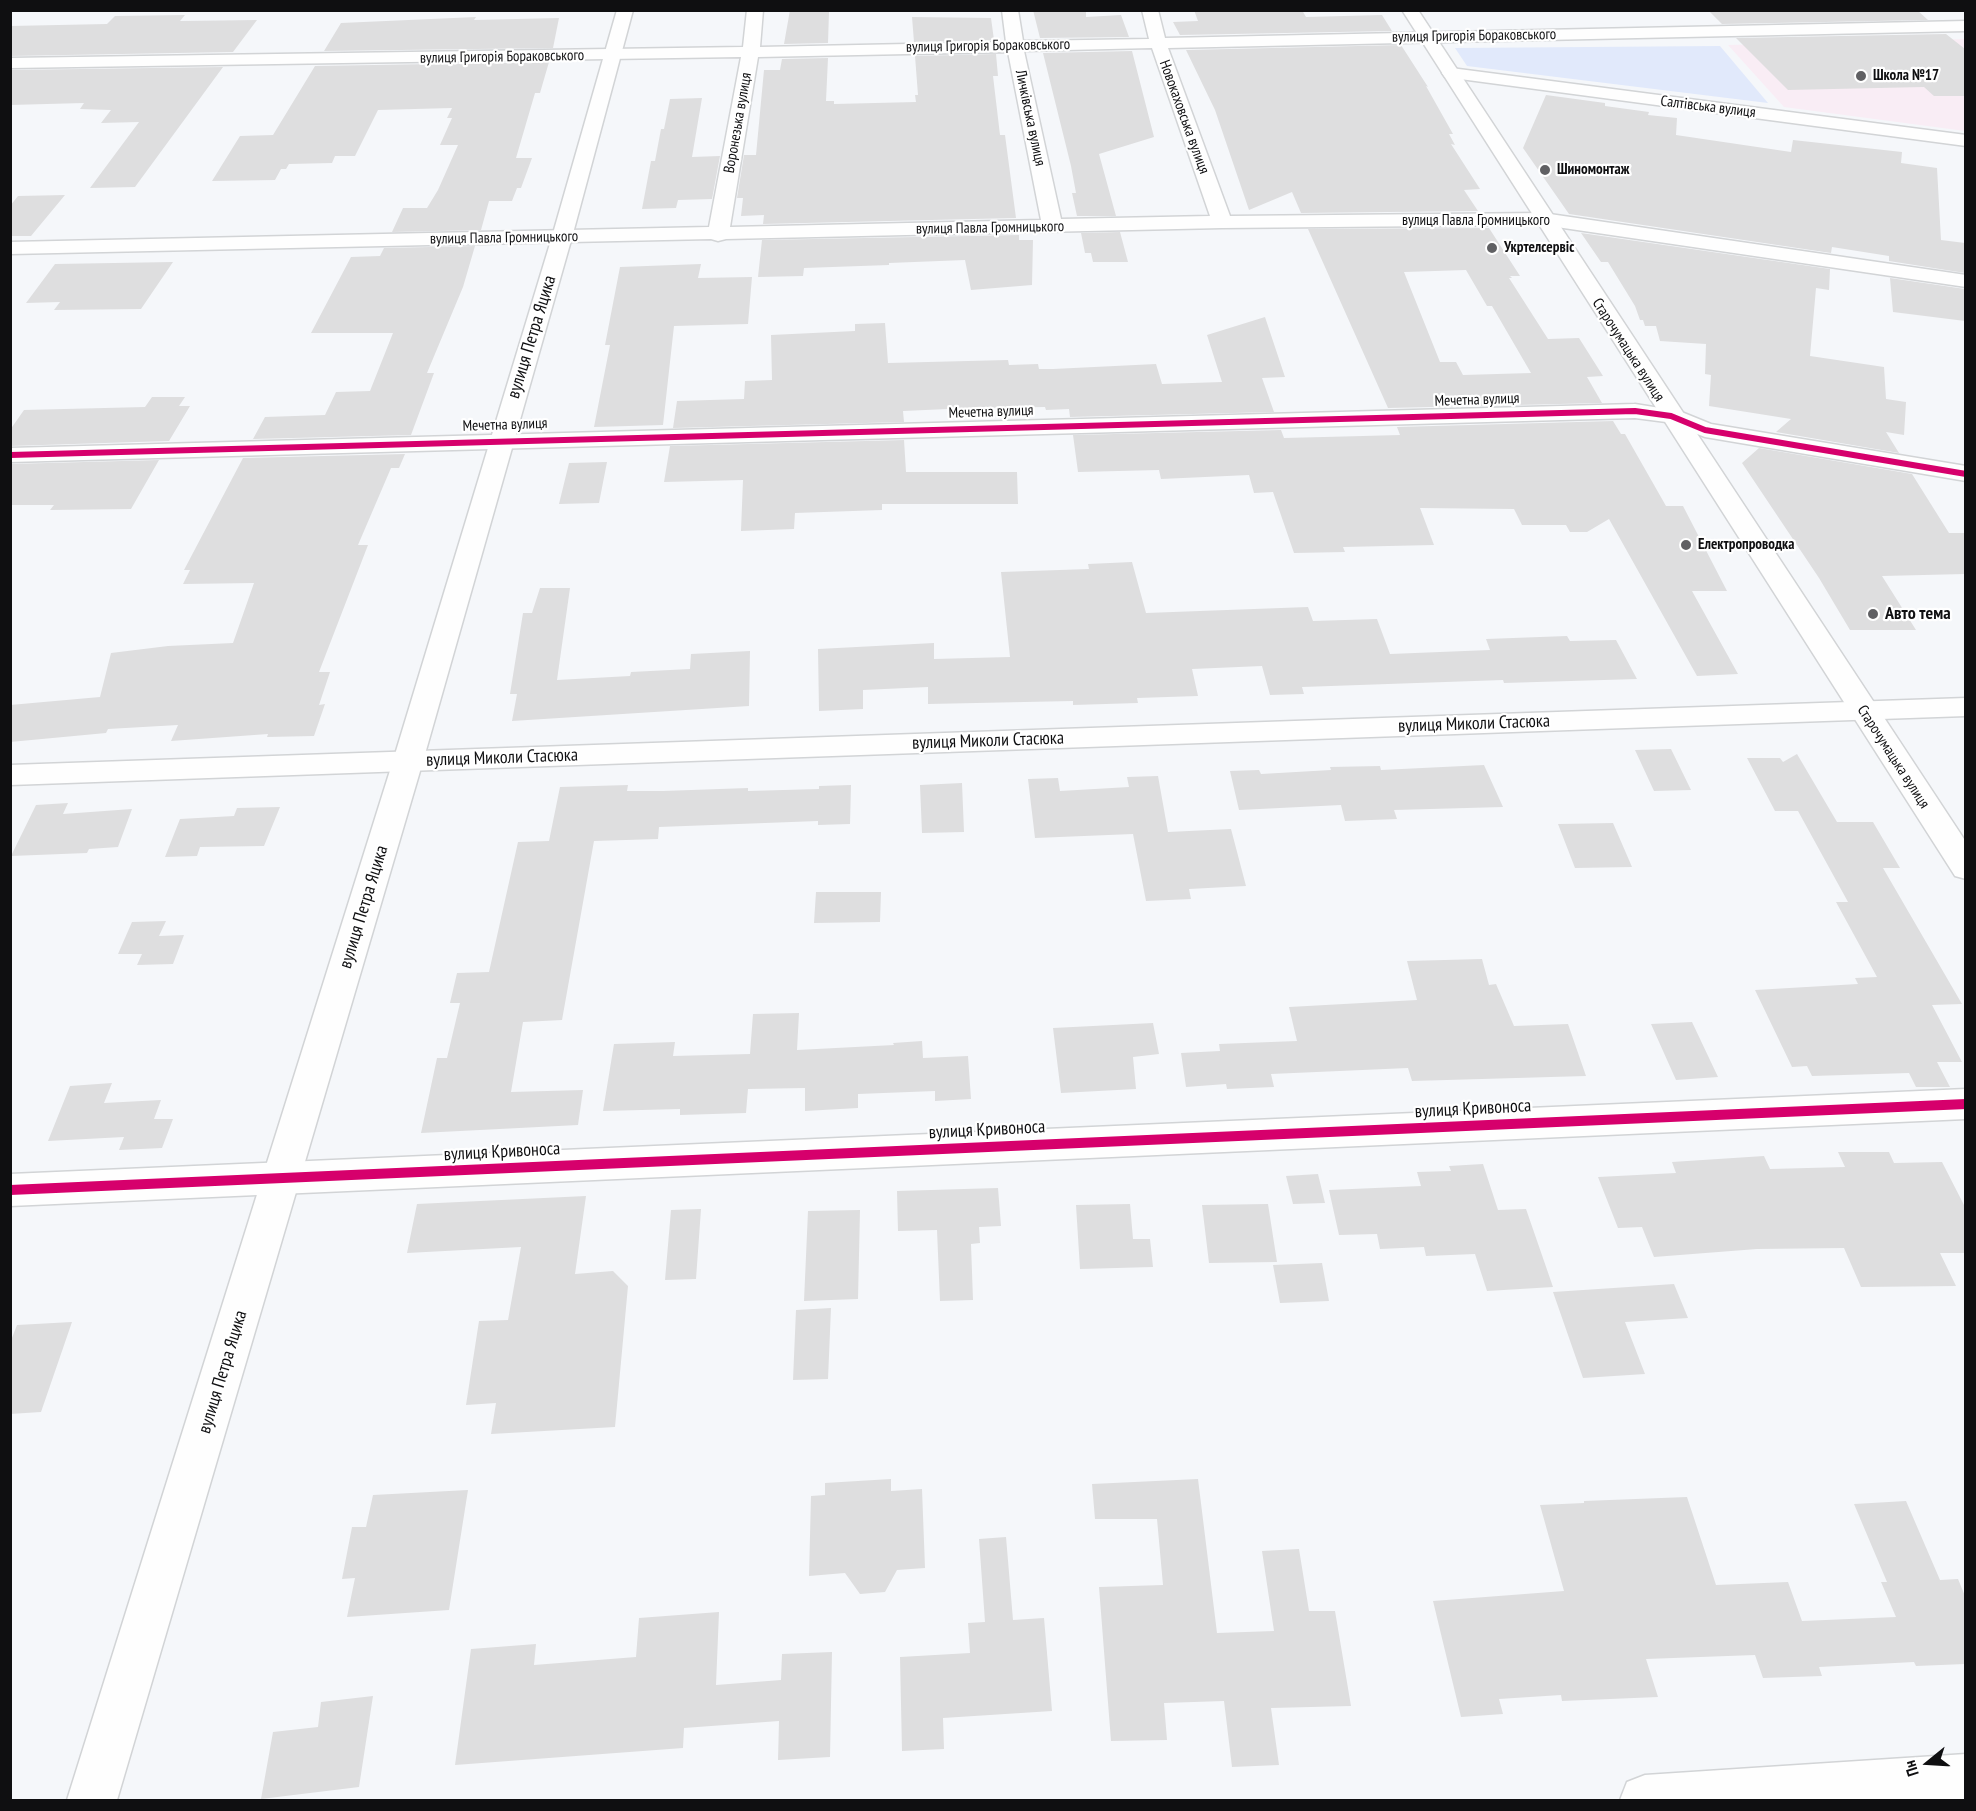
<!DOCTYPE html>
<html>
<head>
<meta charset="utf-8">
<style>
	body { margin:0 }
	#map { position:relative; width:1976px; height:1811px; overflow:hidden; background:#f5f7fa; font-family:"PT Sans Narrow",sans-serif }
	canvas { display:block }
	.frame { position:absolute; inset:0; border:12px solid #0f0f11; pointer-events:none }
	.north { position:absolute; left:1898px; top:1733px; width:60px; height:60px; -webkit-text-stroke:4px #fff; paint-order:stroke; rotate:252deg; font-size:16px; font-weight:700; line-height:24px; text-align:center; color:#0f0f11 }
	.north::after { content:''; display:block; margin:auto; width:21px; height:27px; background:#0f0f11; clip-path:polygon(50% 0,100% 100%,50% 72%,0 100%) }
</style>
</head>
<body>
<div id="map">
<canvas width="1976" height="1811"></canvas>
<div class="frame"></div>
<div class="north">Пн</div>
</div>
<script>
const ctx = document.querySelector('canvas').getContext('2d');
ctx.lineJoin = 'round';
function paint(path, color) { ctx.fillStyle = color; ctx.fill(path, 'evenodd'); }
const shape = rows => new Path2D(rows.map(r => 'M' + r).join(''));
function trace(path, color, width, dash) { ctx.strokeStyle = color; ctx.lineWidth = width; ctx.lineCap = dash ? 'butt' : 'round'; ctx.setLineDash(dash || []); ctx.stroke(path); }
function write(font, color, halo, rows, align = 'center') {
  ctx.font = font + ' "PT Sans Narrow",sans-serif'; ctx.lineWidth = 4.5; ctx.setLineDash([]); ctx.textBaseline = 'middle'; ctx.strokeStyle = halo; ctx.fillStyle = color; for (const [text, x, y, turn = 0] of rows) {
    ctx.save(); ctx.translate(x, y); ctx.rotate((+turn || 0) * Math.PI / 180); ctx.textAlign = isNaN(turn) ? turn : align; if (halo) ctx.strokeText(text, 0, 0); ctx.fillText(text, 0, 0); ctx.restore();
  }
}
const education = shape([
	[1965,39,1965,131,1784,107,1728,45]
]);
const green = shape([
	[1720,46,1768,103,1467,66,1455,48]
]);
const building = shape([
	[790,10,829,12,828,43,784,44],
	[1033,10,1086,10,1086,17,1121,15,1129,37,1040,38],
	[1194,10,1302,10,1306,17,1382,15,1392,31,1180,35,1173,22,1198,21],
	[1708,10,1917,10,1928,20,1722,24],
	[185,15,180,21,257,20,233,52,10,56,10,26,107,24,115,16],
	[476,17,474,20,559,18,553,48,324,51,341,23],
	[912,17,991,18,994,40,914,42],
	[1946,34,1965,49,1965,96,1934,96,1924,87,1788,90,1736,38],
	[1401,45,1428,87,1426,86,1453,134,1449,134,1455,145,1451,144,1480,189,1464,190,1478,211,1301,213,1292,192,1249,210,1215,110,1186,50],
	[1132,51,1154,137,1099,154,1116,216,1077,216,1072,193,1076,193,1071,166,1043,53],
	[996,54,998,76,993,76,1000,135,1005,135,1016,218,763,224,764,215,741,216,743,198,737,198,744,155,756,155,764,70,780,70,782,59,828,58,826,101,834,101,834,104,916,102,915,95,918,95,915,56],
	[549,62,540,93,535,93,516,158,532,158,521,188,517,188,512,201,489,201,481,230,392,232,403,208,427,208,438,190,458,145,440,145,452,118,447,118,452,108,378,110,355,156,335,156,332,163,289,164,286,169,281,169,275,180,212,181,240,136,273,135,315,66],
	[223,67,135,187,90,188,139,122,101,123,111,110,80,109,84,103,10,105,10,70],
	[1546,95,1605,103,1605,106,1649,112,1648,115,1677,118,1676,135,1791,152,1793,140,1902,152,1901,163,1937,168,1941,240,1965,243,1965,273,1889,261,1889,256,1832,247,1831,253,1569,214,1523,148],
	[702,98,692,157,720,156,712,199,678,200,676,208,642,209,651,161,655,161,661,129,664,129,670,99],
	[65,195,31,236,10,236,10,206,18,196],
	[1489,228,1520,276,1510,276,1512,278,1509,278,1548,339,1579,338,1603,376,1587,377,1602,403,1388,408,1308,229],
	[1466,270,1487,306,1492,306,1531,373,1463,375,1456,362,1440,362,1404,272],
	[1120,232,1128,262,1093,262,1091,253,1085,253,1081,233],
	[1581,233,1830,269,1829,290,1816,288,1810,356,1884,367,1886,399,1906,402,1904,435,1886,432,1899,453,1776,432,1791,419,1709,406,1711,375,1705,374,1706,344,1660,341,1656,326,1645,326,1643,320,1640,320,1635,306,1608,262,1601,262],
	[1019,235,1019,240,1033,240,1032,285,971,290,965,260,889,263,889,265,804,268,803,276,758,277,762,240],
	[475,246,463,287,427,373,434,373,411,435,253,439,265,417,325,415,336,392,370,391,393,333,311,333,351,257,380,256,384,248],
	[173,262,141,309,54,310,60,302,26,303,55,264],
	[701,264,698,278,752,277,748,324,674,326,663,425,594,427,610,345,605,345,620,267],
	[1890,278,1965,289,1965,321,1893,312],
	[1265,317,1285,377,1262,378,1274,412,1070,417,1069,409,1046,410,1045,407,970,408,903,411,904,422,673,428,677,401,744,399,745,381,772,380,771,335,855,331,855,324,885,323,888,363,1008,360,1009,365,1038,364,1039,369,1053,369,1156,364,1162,384,1222,382,1207,335],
	[152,397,185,397,179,406,190,406,169,441,10,446,10,430,24,410,145,407],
	[1613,421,1621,434,1625,434,1666,506,1683,506,1727,591,1692,591,1738,674,1697,676,1609,519,1587,532,1570,532,1566,525,1522,525,1514,509,1420,508,1434,545,1343,547,1345,552,1294,553,1273,492,1254,493,1249,475,1161,479,1159,470,1078,472,1073,435,1281,430,1284,438,1363,436,1400,435,1397,427],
	[904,440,906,472,1017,472,1018,504,882,504,882,510,795,513,794,529,741,531,743,480,664,482,670,446],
	[1759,448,1912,474,1949,533,1965,533,1965,574,1882,576,1916,630,1850,630,1819,578,1742,463],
	[405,454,399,468,391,468,358,545,368,545,319,672,330,672,319,705,325,704,314,736,267,737,268,734,171,741,178,725,108,729,106,733,10,742,10,705,100,697,111,653,168,646,233,643,254,583,183,584,190,570,184,570,243,458],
	[159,460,131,509,50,510,54,505,10,505,10,464],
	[607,462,599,503,559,504,569,463],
	[1132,562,1146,613,1308,607,1313,621,1377,619,1390,654,1490,650,1486,639,1567,636,1570,641,1616,640,1637,679,1504,683,1503,680,1302,687,1304,694,1270,695,1262,666,1192,669,1198,696,1137,698,1138,703,1073,705,1073,701,928,704,928,687,863,690,863,709,819,711,818,649,934,643,934,659,1010,657,1001,572,1089,569,1088,564],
	[540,588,570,588,557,680,630,676,631,672,690,669,691,654,750,651,749,706,512,721,517,694,510,694,523,613,532,613],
	[1671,749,1691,790,1654,791,1635,750],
	[1797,754,1837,822,1873,822,1900,868,1883,868,1962,1004,1932,1005,1962,1062,1937,1062,1950,1087,1916,1087,1909,1073,1812,1076,1807,1066,1792,1067,1755,990,1858,984,1855,978,1877,977,1836,902,1848,902,1798,811,1775,811,1747,758,1780,758,1783,762],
	[1484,765,1503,807,1394,810,1397,819,1345,821,1341,805,1239,810,1230,771,1259,770,1261,774,1331,770,1330,767,1380,766,1381,770],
	[1158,776,1168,832,1231,829,1246,886,1189,889,1191,899,1146,901,1133,834,1035,838,1028,779,1058,778,1060,791,1129,787,1127,777],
	[962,783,964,832,922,833,920,785],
	[628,785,627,791,663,791,748,788,748,791,819,789,819,786,851,785,850,824,818,825,818,821,659,827,658,839,594,841,562,1020,523,1022,511,1092,583,1090,578,1125,421,1133,437,1058,447,1058,460,1003,450,1003,457,973,489,972,518,842,549,841,560,787],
	[68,803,63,814,132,809,118,847,89,849,87,853,11,856,36,805],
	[280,807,264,846,200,847,197,856,165,857,180,819,234,816,237,808],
	[1613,823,1632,867,1575,868,1558,824],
	[816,892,881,892,880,922,814,923],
	[166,921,159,936,184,935,173,964,137,965,142,954,118,954,132,922],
	[1482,959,1489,985,1496,984,1514,1026,1568,1024,1586,1076,1412,1081,1408,1068,1271,1074,1274,1087,1227,1089,1226,1084,1186,1087,1181,1053,1220,1051,1219,1044,1297,1041,1289,1007,1417,1000,1407,961],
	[799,1013,797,1050,894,1045,893,1043,922,1041,923,1058,968,1056,971,1099,935,1101,935,1091,858,1094,858,1108,805,1111,805,1088,748,1089,746,1113,680,1115,680,1109,603,1111,614,1044,675,1042,673,1056,750,1054,753,1014],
	[1692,1022,1718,1077,1676,1080,1651,1024],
	[1153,1023,1159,1054,1133,1057,1136,1089,1061,1093,1053,1028],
	[112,1083,104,1103,161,1100,154,1119,173,1119,162,1148,119,1150,124,1137,48,1141,70,1086],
	[1838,1152,1889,1152,1894,1163,1942,1162,1965,1207,1965,1253,1940,1253,1956,1286,1861,1287,1844,1248,1757,1249,1654,1257,1642,1227,1618,1228,1598,1177,1676,1173,1672,1162,1764,1156,1770,1169,1845,1167],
	[1483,1164,1498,1210,1526,1209,1553,1287,1487,1291,1475,1254,1426,1256,1424,1247,1380,1249,1377,1234,1339,1235,1329,1190,1421,1186,1417,1172,1451,1171,1449,1166],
	[1318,1174,1325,1203,1293,1204,1286,1176],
	[998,1188,1001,1226,979,1227,980,1243,971,1244,973,1300,940,1301,937,1230,898,1231,897,1191],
	[586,1196,575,1274,613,1271,628,1286,615,1427,491,1434,496,1403,466,1405,479,1321,508,1320,521,1247,407,1253,417,1204],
	[1130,1204,1133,1239,1150,1239,1153,1267,1080,1269,1076,1205],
	[1268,1204,1277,1262,1209,1263,1202,1205],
	[701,1209,696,1279,665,1280,671,1210],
	[860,1210,858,1299,804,1301,808,1211],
	[1322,1263,1329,1301,1280,1303,1273,1265],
	[1674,1284,1688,1318,1625,1322,1645,1374,1583,1378,1553,1292],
	[831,1308,828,1379,793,1380,796,1310],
	[72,1322,41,1412,10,1414,10,1343,17,1325],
	[891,1479,891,1491,922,1489,925,1568,897,1570,885,1592,860,1594,845,1573,809,1576,811,1496,825,1495,825,1483],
	[1198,1479,1217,1633,1274,1631,1262,1551,1299,1549,1309,1611,1335,1611,1351,1706,1271,1708,1279,1765,1232,1767,1224,1701,1164,1703,1167,1740,1111,1741,1099,1587,1163,1585,1157,1519,1095,1519,1092,1484],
	[468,1490,449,1610,347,1617,355,1578,342,1579,352,1527,366,1527,373,1495],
	[1687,1497,1716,1585,1788,1582,1802,1621,1896,1617,1881,1582,1887,1582,1854,1504,1906,1501,1940,1580,1958,1579,1965,1596,1965,1664,1916,1666,1914,1662,1819,1667,1822,1676,1763,1678,1755,1655,1646,1659,1658,1697,1562,1701,1561,1695,1499,1699,1503,1714,1461,1717,1433,1601,1564,1591,1540,1505,1584,1503,1584,1501],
	[1006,1537,1013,1620,1044,1618,1052,1711,943,1718,944,1749,902,1751,900,1657,970,1653,968,1623,985,1622,979,1539],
	[719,1612,716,1685,781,1680,782,1654,832,1652,830,1757,778,1760,779,1721,684,1728,683,1748,455,1765,471,1649,536,1644,534,1665,636,1657,639,1618],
	[373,1696,359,1787,261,1799,273,1732,318,1727,321,1702]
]);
const minor = shape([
	[747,10,763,10,760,47,1006,42,1002,10,1018,10,1023,41,1149,39,1142,10,1158,10,1165,38,1966,21,1966,31,1168,48,1230,216,1543,213,1966,275,1966,287,1543,225,1222,228,726,239,718,241,711,239,10,254,10,242,709,227,741,57,10,68,10,58,743,47,747,10],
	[1152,48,1210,216,1061,219,1024,51,1152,48],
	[1008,52,1041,220,730,227,758,57,1008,52],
	[1451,68,1966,135,1966,146,1445,77,1442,73,1445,69,1451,68],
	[1635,404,1679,411,1711,424,1966,466,1966,481,1705,437,1666,422,1635,418,10,462,10,448,1635,404],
	[1966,698,1966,716,10,785,10,765,1966,698],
	[1966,1089,1966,1119,10,1206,10,1174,1966,1089],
	[1966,1754,1966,1800,1620,1800,1627,1782,1645,1775,1966,1754]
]);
const tertiary = shape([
	[617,10,633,10,572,237,423,761,117,1800,67,1800,393,761,552,237,617,10],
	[1402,10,1418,10,1966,842,1966,879,1955,876,1402,10]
]);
const cyclewayFar1 = shape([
	[10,455,1635,411,1671,416,1705,430,1966,474]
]);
const cycleway = shape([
	[10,1190,1966,1104]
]);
const markers = [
	[1861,76,6,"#606063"],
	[1545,170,6,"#606063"],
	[1492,248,6,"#606063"],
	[1686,545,6,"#606063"],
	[1873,614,6,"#606063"]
];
const farStreetnames = [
	["вулиця Григорія Бораковського",1474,36,-1],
	["вулиця Григорія Бораковського",988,46,-1],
	["вулиця Григорія Бораковського",502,57,-1],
	["Салтівська вулиця",1708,107,7],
	["Новокаховська вулиця",1184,117,70],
	["Личківська вулиця",1030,118,78],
	["Воронезька вулиця",738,123,-80],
	["вулиця Павла Громницького",1476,221],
	["вулиця Павла Громницького",990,228,-1],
	["вулиця Павла Громницького",504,238,-1],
	["Старочумацька вулиця",1628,350,57],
	["Мечетна вулиця",1477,400,-2],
	["Мечетна вулиця",991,412,-2],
	["Мечетна вулиця",505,425,-2],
	["Старочумацька вулиця",1893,757,57]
];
const farPoinames = [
	["Школа №17",1873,76],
	["Шиномонтаж",1557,170],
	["Укртелсервіс",1504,248],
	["Електропроводка",1698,545]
];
const streetNames = [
	["вулиця Петра Яцика",532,337,-73],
	["вулиця Миколи Стасюка",1474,724,-2],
	["вулиця Миколи Стасюка",988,741,-2],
	["вулиця Миколи Стасюка",502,758,-2],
	["вулиця Петра Яцика",364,907,-73],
	["вулиця Кривоноса",1473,1109,-3],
	["вулиця Кривоноса",987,1130,-3],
	["вулиця Кривоноса",502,1152,-3],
	["вулиця Петра Яцика",223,1372,-73]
];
const poiNames = [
	["Авто тема",1885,614]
];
paint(education, '#f9edf5');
paint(green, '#e1e9fb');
paint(building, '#dededf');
trace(minor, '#d2d4d6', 3);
trace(tertiary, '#d2d4d6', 3);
paint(minor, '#fefefe');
paint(tertiary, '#fefefe');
trace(cyclewayFar1, '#d6006c', 6);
trace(cycleway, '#d6006c', 10);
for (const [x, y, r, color] of markers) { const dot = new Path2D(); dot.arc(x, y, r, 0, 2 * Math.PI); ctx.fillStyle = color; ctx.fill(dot); trace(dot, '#fff', 2); }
write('15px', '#0f0f11', '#fff', farStreetnames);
write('bold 15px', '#0f0f11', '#fff', farPoinames, 'left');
write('18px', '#0f0f11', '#fff', streetNames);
write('bold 18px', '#0f0f11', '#fff', poiNames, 'left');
</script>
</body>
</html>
